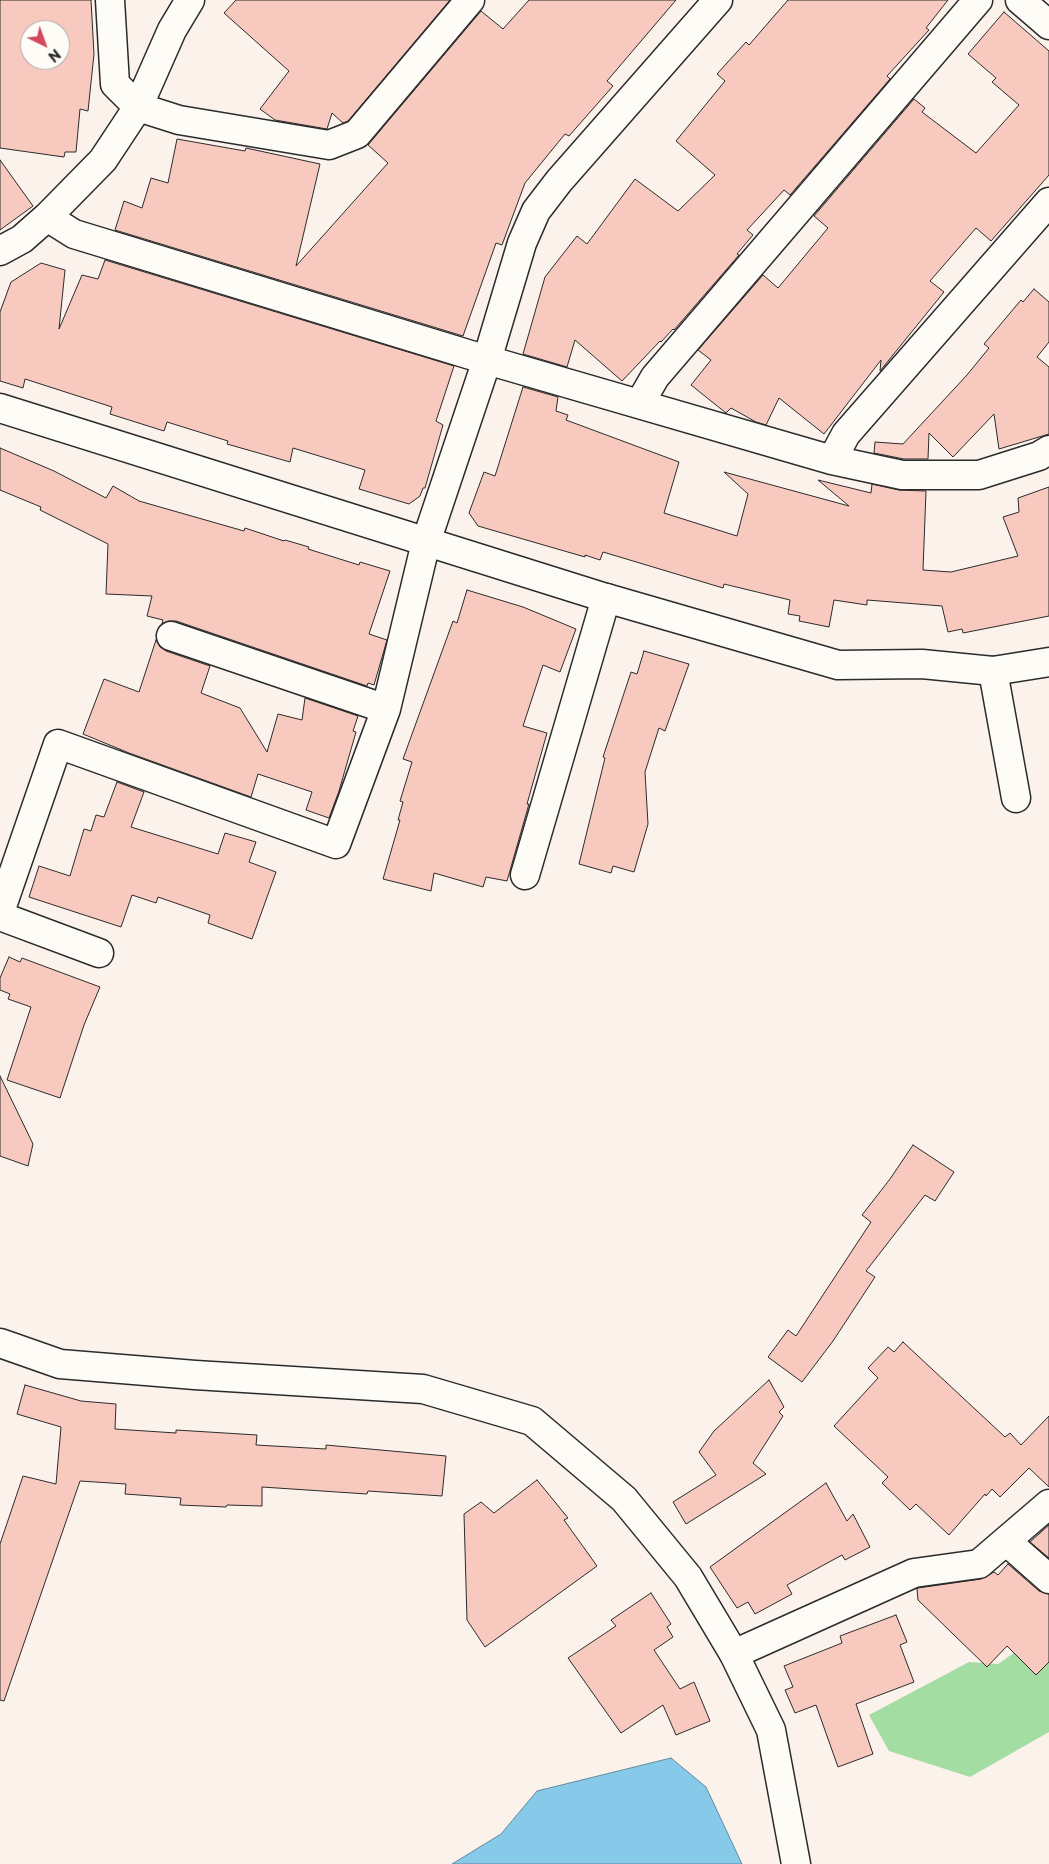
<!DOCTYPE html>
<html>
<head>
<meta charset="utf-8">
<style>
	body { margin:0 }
	#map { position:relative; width:1049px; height:1864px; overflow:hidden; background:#fcf2ec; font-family:"Playpen Sans",sans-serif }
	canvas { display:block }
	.north { position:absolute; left:20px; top:20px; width:50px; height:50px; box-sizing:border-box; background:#fdfcf7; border:1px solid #a9a8a5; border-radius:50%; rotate:138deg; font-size:14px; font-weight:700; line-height:20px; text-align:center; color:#2b2b2b }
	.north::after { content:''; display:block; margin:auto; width:18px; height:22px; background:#d1495b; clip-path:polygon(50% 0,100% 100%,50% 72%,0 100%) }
</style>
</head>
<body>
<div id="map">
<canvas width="1049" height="1864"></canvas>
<div class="north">N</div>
</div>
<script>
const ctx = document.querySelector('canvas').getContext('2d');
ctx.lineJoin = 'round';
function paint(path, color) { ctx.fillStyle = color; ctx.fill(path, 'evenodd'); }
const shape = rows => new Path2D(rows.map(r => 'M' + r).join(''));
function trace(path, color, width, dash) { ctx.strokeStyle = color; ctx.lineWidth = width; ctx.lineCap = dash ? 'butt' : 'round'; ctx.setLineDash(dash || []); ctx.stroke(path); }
const green = shape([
	[1049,1628,1049,1732,970,1777,889,1751,869,1715,969,1662,998,1664]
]);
const water = shape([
	[671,1758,706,1787,742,1864,452,1864,501,1834,537,1791,671,1758]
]);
const building = shape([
	[0,0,91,0,94,54,88,111,80,109,76,152,65,152,64,157,0,148,0,0],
	[30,30,60,30,60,60,30,60,30,30],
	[236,0,450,0,348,121,343,123,332,113,327,129,275,120,260,109,289,71,224,13,236,0],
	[529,0,676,0,607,81,613,86,569,136,565,134,525,183,502,245,496,243,463,336,115,230,124,201,142,208,151,178,168,183,177,139,245,151,246,148,320,164,296,266,388,163,368,145,481,11,503,29,529,0],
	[788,0,948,0,926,28,929,30,887,76,890,79,790,195,784,190,747,230,753,235,737,254,739,255,674,330,673,329,661,342,660,341,622,381,575,340,567,367,523,354,545,277,577,236,587,244,635,179,678,211,715,175,676,141,725,81,717,74,746,42,749,45,788,0],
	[1004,12,1049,51,1049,175,991,241,976,228,930,281,944,292,880,371,881,360,824,434,779,398,766,425,756,422,731,408,726,413,691,385,711,360,698,350,763,275,778,288,828,228,814,216,914,99,925,108,922,112,976,153,1019,105,992,82,996,78,968,54,1004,12],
	[0,160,33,206,0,230,0,160],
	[105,260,454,366,436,421,443,425,425,488,423,488,420,496,409,504,359,489,365,470,293,448,290,462,227,444,228,441,167,422,164,431,110,414,112,407,25,379,23,388,0,381,0,312,11,282,41,263,65,270,59,329,82,275,98,279,105,260],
	[1034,289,1049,302,1049,342,1037,357,1049,367,1049,434,999,449,994,414,953,457,929,433,928,459,904,459,874,453,875,442,903,444,967,375,989,348,984,344,1021,300,1023,302,1034,289],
	[523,387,558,397,556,411,568,415,566,420,679,462,664,513,737,536,748,494,724,472,849,506,818,480,871,493,872,484,899,490,926,491,923,570,951,572,1018,556,1003,517,1019,512,1018,498,1049,487,1049,616,963,633,962,629,948,632,942,606,867,600,867,605,834,600,829,627,799,621,800,616,788,614,790,600,724,584,723,588,603,552,600,560,585,555,585,557,478,526,469,513,484,472,495,476,523,387],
	[0,448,54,471,106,498,113,486,139,501,244,531,245,528,284,541,285,540,309,547,308,549,359,565,360,562,390,571,369,634,387,640,374,685,368,683,367,686,176,621,168,621,162,624,163,620,147,616,152,596,106,594,108,544,40,510,41,507,0,490,0,448],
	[467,590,523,607,576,629,560,672,543,665,523,726,547,733,527,804,529,804,507,881,486,877,483,887,434,873,431,891,383,879,400,820,398,820,403,802,400,801,412,762,403,759,453,621,457,623,467,590],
	[156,640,160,647,166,651,210,666,201,693,240,708,267,752,278,714,302,720,305,698,358,716,353,731,356,732,339,791,329,818,306,810,312,792,258,774,251,797,129,753,83,734,104,679,139,692,156,640],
	[644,651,689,664,665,731,659,728,645,772,648,824,634,872,613,866,611,873,579,864,605,758,603,757,631,672,637,674,644,651],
	[117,782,144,792,131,827,218,854,225,833,256,842,249,862,276,872,252,939,208,923,210,915,158,897,156,903,132,895,121,927,29,897,39,866,70,876,84,829,91,831,96,815,104,817,117,782],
	[9,957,20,962,22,958,100,987,84,1025,60,1098,7,1080,31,1007,8,999,10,994,0,990,0,978,9,957],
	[0,1076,33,1144,28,1166,0,1156,0,1076],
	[913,1145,954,1172,935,1201,925,1195,866,1271,875,1277,833,1341,802,1382,768,1357,788,1330,796,1336,871,1222,862,1215,890,1179,913,1145],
	[903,1342,1005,1437,1010,1433,1021,1445,1049,1416,1049,1487,1029,1468,1000,1497,992,1489,986,1496,985,1494,949,1535,916,1504,910,1510,882,1483,888,1477,834,1426,878,1378,868,1368,888,1347,894,1352,903,1342],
	[769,1380,784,1407,779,1412,783,1416,753,1463,766,1474,686,1524,673,1502,716,1475,699,1452,714,1431,769,1380],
	[25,1385,81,1401,116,1404,115,1429,176,1433,176,1430,257,1435,256,1445,326,1449,326,1445,446,1456,442,1496,368,1491,367,1494,262,1487,262,1506,227,1505,226,1507,180,1505,181,1498,125,1494,126,1484,80,1481,4,1701,0,1700,0,1544,23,1476,56,1484,61,1427,17,1414,25,1385],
	[537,1480,568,1518,564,1520,597,1566,485,1647,467,1620,464,1514,481,1502,494,1513,537,1480],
	[826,1483,847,1521,853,1514,870,1547,845,1560,842,1555,787,1585,792,1594,755,1614,748,1602,737,1608,710,1567,826,1483],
	[1049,1525,1049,1558,1030,1542,1049,1525],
	[1008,1564,1039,1591,1049,1594,1049,1662,1036,1675,1007,1646,987,1667,918,1600,917,1589,918,1588,981,1579,994,1572,998,1575,1008,1564],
	[651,1593,671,1624,667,1627,673,1637,654,1650,680,1689,694,1682,710,1721,676,1735,663,1705,621,1733,568,1658,616,1626,611,1620,651,1593],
	[896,1615,907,1642,900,1645,914,1682,856,1704,873,1754,838,1767,816,1705,795,1713,785,1690,793,1687,784,1666,842,1643,840,1636,896,1615]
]);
const minor = shape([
	[110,0,115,84,138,107,179,120,329,145,357,134,470,0],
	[1020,0,1049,25],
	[47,217,74,234,487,360,832,460,902,475,979,475,1039,456,1049,450],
	[0,251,22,239,47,217,103,160,138,107,172,30,190,0],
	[640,403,655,377,978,0],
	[832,460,846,434,1049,202],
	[171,636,386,709],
	[993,671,1016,798],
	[525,875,606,598],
	[0,912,58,744,336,844,386,709,426,542,487,360,522,243,536,211,559,181,718,0],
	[0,916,99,953],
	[1006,1541,1049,1579],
	[734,1654,914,1573,979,1564,1049,1504]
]);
const tertiary = shape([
	[0,408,606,598,838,665,922,664,993,671,1049,662],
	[0,1343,60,1364,195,1375,423,1389,532,1421,624,1499,688,1577,734,1654,771,1730,796,1864]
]);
paint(green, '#a4dda2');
paint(water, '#87c9e8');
trace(water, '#628a9c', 1);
paint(building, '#f8c9be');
trace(building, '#2b2b2b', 1);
trace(minor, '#2b2b2b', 31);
trace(tertiary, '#2b2b2b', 31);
trace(minor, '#fdfcf7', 28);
trace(tertiary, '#fdfcf7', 28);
</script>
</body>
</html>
